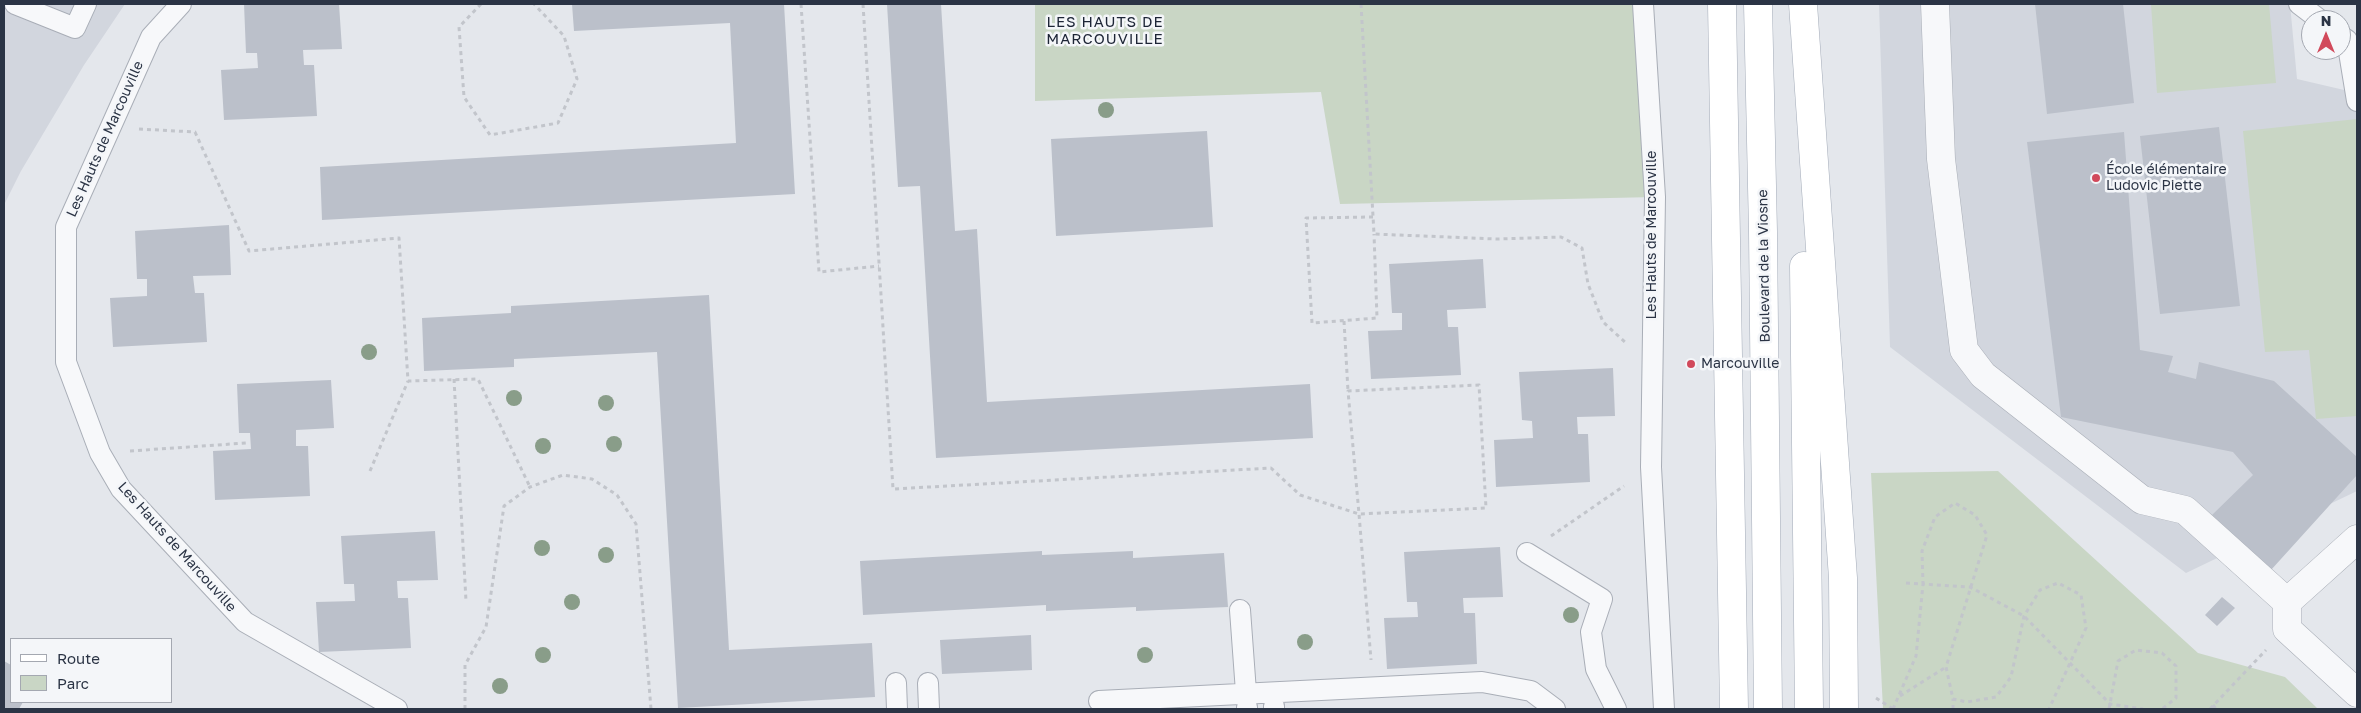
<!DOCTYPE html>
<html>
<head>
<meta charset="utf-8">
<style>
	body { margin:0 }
	#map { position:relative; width:2361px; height:713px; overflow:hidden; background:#e4e7ec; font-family:"Golos Text",sans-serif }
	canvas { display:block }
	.frame { position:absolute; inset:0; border:5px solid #2b3445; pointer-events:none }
	.legend { position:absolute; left:10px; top:638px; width:162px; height:65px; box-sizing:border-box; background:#f4f6f9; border:1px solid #a4a8b1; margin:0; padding:6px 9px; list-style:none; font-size:15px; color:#2b3445 }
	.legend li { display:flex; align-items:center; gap:10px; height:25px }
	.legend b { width:25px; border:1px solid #a4a8b1 }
	.north { position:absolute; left:2301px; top:10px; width:50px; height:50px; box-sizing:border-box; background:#f4f6f9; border:1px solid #a4a8b1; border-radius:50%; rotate:0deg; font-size:14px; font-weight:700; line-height:20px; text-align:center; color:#2b3445 }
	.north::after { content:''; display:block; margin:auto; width:18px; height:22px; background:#d1495b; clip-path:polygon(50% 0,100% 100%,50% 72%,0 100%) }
</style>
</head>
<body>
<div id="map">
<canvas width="2361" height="713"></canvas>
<div class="frame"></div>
<ul class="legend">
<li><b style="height:6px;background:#fff"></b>Route</li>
<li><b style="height:14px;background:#c9d6c5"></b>Parc</li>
</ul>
<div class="north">N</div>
</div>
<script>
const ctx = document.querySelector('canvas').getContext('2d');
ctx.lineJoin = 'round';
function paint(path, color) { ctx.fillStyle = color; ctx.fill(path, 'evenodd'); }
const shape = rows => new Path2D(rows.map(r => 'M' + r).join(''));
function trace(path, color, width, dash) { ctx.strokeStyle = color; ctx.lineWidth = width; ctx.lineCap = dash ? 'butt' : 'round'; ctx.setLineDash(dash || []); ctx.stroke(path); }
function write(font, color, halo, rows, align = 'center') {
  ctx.font = font + ' "Golos Text",sans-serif'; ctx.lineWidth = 5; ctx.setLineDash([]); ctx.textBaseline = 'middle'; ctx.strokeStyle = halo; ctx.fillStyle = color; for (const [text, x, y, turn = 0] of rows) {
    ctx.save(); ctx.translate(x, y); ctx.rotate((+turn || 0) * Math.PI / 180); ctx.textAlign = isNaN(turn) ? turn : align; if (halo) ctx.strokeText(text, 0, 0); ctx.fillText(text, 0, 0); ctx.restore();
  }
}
const built = shape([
	[4,4,125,4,84,65,21,171,4,205],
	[1879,4,2290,4,2297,79,2357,93,2357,491,2186,573,1890,347]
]);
const green = shape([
	[1035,4,1643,4,1655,197,1340,204,1321,92,1035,101],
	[2151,4,2269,4,2276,83,2157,93],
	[2357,119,2357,416,2316,419,2309,350,2265,352,2243,131],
	[1998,471,2198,653,2285,677,2318,709,1883,709,1871,473]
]);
const building = shape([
	[244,4,339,4,342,49,303,50,304,65,314,65,317,116,224,120,221,70,258,68,257,53,246,53],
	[572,4,784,4,795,194,322,220,320,167,736,143,730,23,574,31],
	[887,4,941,4,955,231,977,229,987,402,1310,384,1313,438,936,458,920,186,898,187],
	[2035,4,2123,4,2134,103,2047,114],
	[2219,127,2240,306,2160,314,2140,136],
	[1207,131,1213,227,1056,236,1051,139],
	[2124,132,2140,350,2173,356,2168,372,2196,379,2199,362,2274,381,2357,457,2357,475,2271,570,2212,515,2253,475,2233,452,2061,417,2027,142],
	[229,225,231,275,193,276,195,293,204,293,207,342,113,347,110,298,147,296,147,279,137,279,135,231],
	[1483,259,1486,308,1447,310,1448,327,1458,327,1461,375,1371,379,1368,331,1402,330,1402,313,1392,313,1389,264],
	[709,295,729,650,872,643,875,697,678,708,657,352,514,359,514,367,424,371,422,318,511,313,511,306],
	[1613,368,1615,416,1577,417,1578,434,1588,434,1590,482,1496,487,1494,440,1533,438,1532,421,1522,420,1519,372],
	[331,380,334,428,296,430,296,446,308,446,310,496,215,500,213,451,251,449,250,433,239,433,237,384],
	[435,531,438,580,397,581,398,598,408,598,411,648,319,652,316,602,355,601,354,584,344,584,341,536],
	[1500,547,1503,597,1463,598,1464,613,1475,613,1477,664,1387,669,1384,618,1418,617,1417,602,1407,602,1404,552],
	[1042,551,1042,555,1133,551,1133,558,1224,553,1228,607,1136,611,1136,607,1046,611,1046,605,863,615,860,561],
	[2222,597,2235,608,2217,626,2205,615],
	[1031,635,1032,670,942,674,940,640],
	[4,661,11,665,11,702,23,702,19,709,4,709]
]);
const path = shape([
	[481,4,459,27,464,97,490,135,558,123,577,79,564,36,534,4],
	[801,4,819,272,879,266],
	[863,4,893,489,1271,468,1300,495,1359,514,1486,508,1479,385,1348,391,1359,514,1371,660],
	[1361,4,1374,234,1496,239,1561,237,1582,248,1588,284,1603,322,1626,343],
	[139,129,195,132,249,251,399,238,408,381,478,379,530,487],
	[1373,217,1306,218,1312,323,1377,318,1374,234],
	[1344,321,1348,391],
	[454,379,466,601],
	[130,451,246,443],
	[370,471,408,381],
	[1551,536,1624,486],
	[1906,583,1923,584,1922,551,1935,517,1955,503,1975,515,1987,535,1946,667,1953,699,1967,702,1996,697,2011,677,2024,616,2040,590,2058,583,2081,595,2086,628,2049,709],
	[1900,696,1946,667],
	[1876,698,1893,709],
	[2213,705,2216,709],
	[465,709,465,665,486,627,504,506,530,487,563,475,592,479,617,495,636,524,651,709],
	[1893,709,1916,656,1923,584,1970,587,2024,616,2110,704,2143,709],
	[1953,709,1953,699],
	[2109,709,2118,661,2136,650,2162,653,2176,666,2176,698,2162,709],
	[2210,709,2266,650]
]);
const service = shape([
	[15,4,75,28,86,4],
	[181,4,151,37,66,227,66,362,100,453,121,489,245,622,397,709],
	[1643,4,1655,197,1651,467,1664,709],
	[2299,4,2320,20],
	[2341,36,2347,40,2357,101],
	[1527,553,1602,599,1591,632,1596,669,1616,709],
	[1240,610,1246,692],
	[896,683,897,709],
	[928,683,929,709],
	[1099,701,1482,682,1531,691,1555,709],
	[1274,706,1274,709],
	[1247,709,1247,707]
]);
const minor = shape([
	[1935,4,1941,159,1964,350,1983,375,2142,500,2185,510,2287,602],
	[2357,539,2287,602,2287,629,2357,693]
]);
const primary = shape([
	[1722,4,1734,709],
	[1758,4,1763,232,1768,709],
	[1803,4,1843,578,1844,709],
	[1804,266,1809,709]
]);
const trees = [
	[1106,110],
	[369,352],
	[514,398],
	[606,403],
	[614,444],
	[543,446],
	[542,548],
	[606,555],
	[572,602],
	[1571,615],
	[1305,642],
	[543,655],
	[1145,655],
	[500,686]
];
const markers = [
	[2096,178,5,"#d1495b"],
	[1691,364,5,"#d1495b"]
];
const streetNames = [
	["Les Hauts de Marcouville",105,139,-66],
	["Les Hauts de Marcouville",1652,235,-90],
	["Boulevard de la Viosne",1764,266,-91],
	["Les Hauts de Marcouville",177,547,48]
];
const poiNames = [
	["École élémentaire",2106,170],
	["Ludovic Piette",2106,186],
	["Marcouville",1701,364]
];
const neighbourhoodNames = [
	["LES HAUTS DE",1105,22],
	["MARCOUVILLE",1105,39]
];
paint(built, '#d2d6de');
paint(green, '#c9d6c5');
paint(building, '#bbc0ca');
trace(service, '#a9aeb7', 22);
trace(minor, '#a9aeb7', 29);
trace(primary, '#a3abb8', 29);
trace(path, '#c2c5cb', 3, [4, 4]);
trace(service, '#f7f8fa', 20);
trace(minor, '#f7f8fa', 28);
trace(primary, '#fff', 28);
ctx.fillStyle = '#899d89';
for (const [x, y] of trees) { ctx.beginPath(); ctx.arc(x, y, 8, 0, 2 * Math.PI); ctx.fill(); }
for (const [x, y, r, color] of markers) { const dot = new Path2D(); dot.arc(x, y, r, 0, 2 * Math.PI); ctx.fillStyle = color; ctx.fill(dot); trace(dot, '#f4f6f9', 2); }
write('14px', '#2b3445', '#f4f6f9', streetNames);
write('14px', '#2b3445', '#f4f6f9', poiNames, 'left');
ctx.letterSpacing = '1px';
write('15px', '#1d2536', '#f4f6f9', neighbourhoodNames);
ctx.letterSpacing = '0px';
</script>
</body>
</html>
